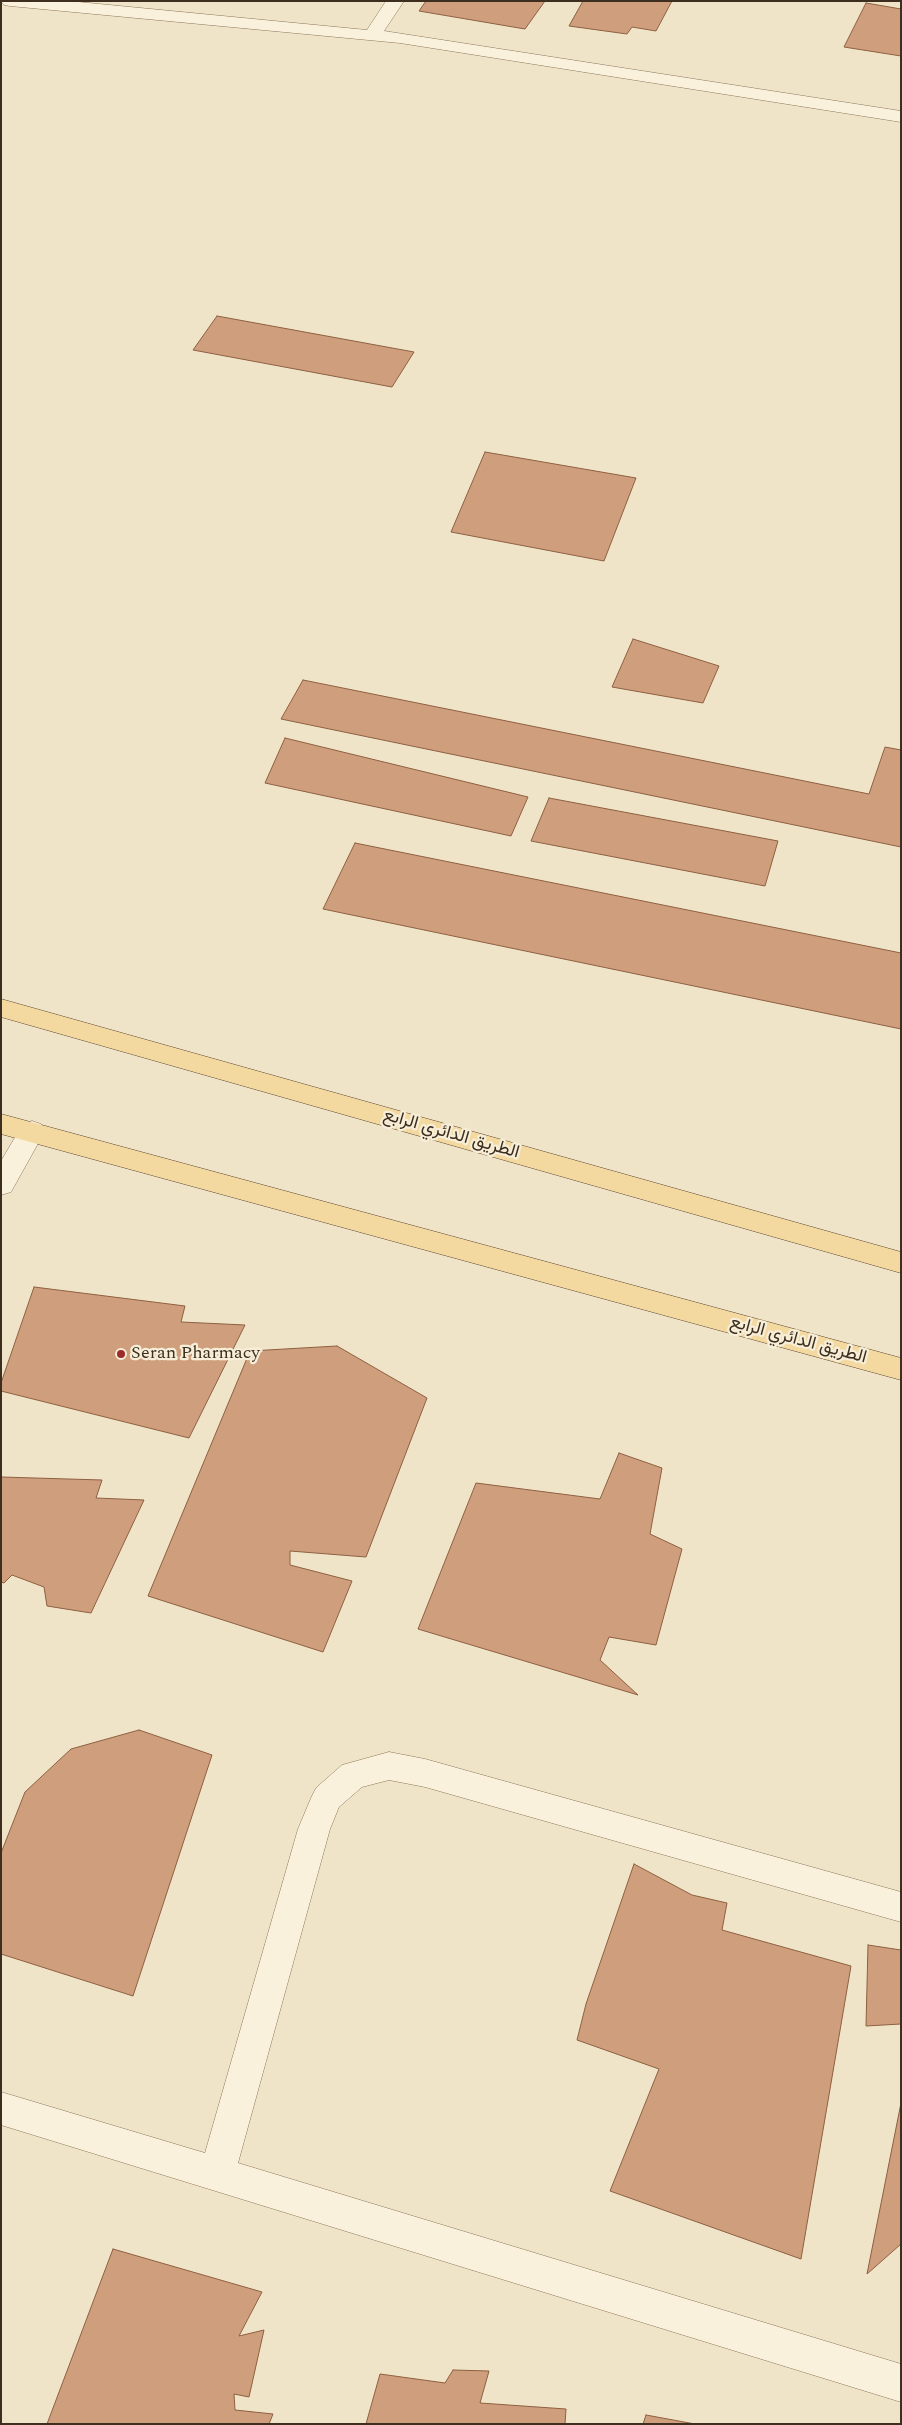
<!DOCTYPE html>
<html>
<head>
<meta charset="utf-8">
<style>
	body { margin:0 }
	#map { position:relative; width:902px; height:2425px; overflow:hidden; background:#f0e4c8; font-family:Spectral,serif }
	canvas { display:block }
	.frame { position:absolute; inset:0; border:2px solid #3d2e20; pointer-events:none }
</style>
</head>
<body>
<div id="map">
<canvas width="902" height="2425"></canvas>
<div class="frame"></div>
</div>
<script>
const ctx = document.querySelector('canvas').getContext('2d');
ctx.lineJoin = 'round';
function paint(path, color) { ctx.fillStyle = color; ctx.fill(path, 'evenodd'); }
const shape = rows => new Path2D(rows.map(r => 'M' + r).join(''));
function trace(path, color, width, dash) { ctx.strokeStyle = color; ctx.lineWidth = width; ctx.lineCap = dash ? 'butt' : 'round'; ctx.setLineDash(dash || []); ctx.stroke(path); }
function write(font, color, halo, rows, align = 'center') {
  ctx.font = font + ' Spectral,Vazirmatn,serif'; ctx.lineWidth = 4.5; ctx.setLineDash([]); ctx.textBaseline = 'middle'; ctx.strokeStyle = halo; ctx.fillStyle = color; for (const [text, x, y, turn = 0] of rows) {
    ctx.save(); ctx.translate(x, y); ctx.rotate((+turn || 0) * Math.PI / 180); ctx.textAlign = isNaN(turn) ? turn : align; if (halo) ctx.strokeText(text, 0, 0); ctx.fillText(text, 0, 0); ctx.restore();
  }
}
const building = shape([
	[426,1,545,1,525,29,419,11,426,1],
	[583,1,672,1,656,31,632,27,627,34,569,26,583,1],
	[866,3,901,9,901,56,844,47,866,3],
	[217,316,414,352,392,387,193,350,217,316],
	[485,452,636,478,604,561,451,532,485,452],
	[633,639,719,666,703,703,612,687,633,639],
	[303,680,869,794,885,747,901,750,901,847,281,719,303,680],
	[285,738,528,797,511,836,265,783,285,738],
	[549,798,778,841,765,886,531,841,549,798],
	[355,843,901,953,901,1029,323,909,355,843],
	[34,1287,185,1306,181,1322,245,1325,189,1438,1,1391,1,1383,34,1287],
	[337,1346,427,1398,366,1557,290,1551,290,1565,352,1581,323,1652,148,1596,250,1351,337,1346],
	[619,1453,662,1468,650,1534,682,1549,656,1645,609,1637,600,1660,638,1695,418,1629,476,1483,600,1499,619,1453],
	[1,1477,102,1480,96,1498,144,1500,91,1613,47,1606,44,1587,12,1575,4,1583,1,1582,1,1477],
	[139,1730,212,1755,133,1996,1,1954,1,1853,25,1792,71,1749,139,1730],
	[634,1864,692,1895,727,1903,722,1930,851,1966,801,2259,610,2191,659,2069,577,2040,586,2004,634,1864],
	[868,1945,901,1950,901,2024,866,2026,868,1945],
	[901,2103,901,2244,867,2274,901,2103],
	[113,2249,262,2292,239,2336,264,2330,249,2397,234,2394,235,2410,273,2414,269,2424,47,2424,113,2249],
	[453,2370,489,2371,480,2403,566,2409,565,2424,366,2424,380,2374,445,2383,453,2370],
	[646,2415,695,2424,643,2424,646,2415]
]);
const minor = shape([
	[1,1,68,1,367,30,386,1,404,1,384,31,901,111,901,122,400,43,10,6,4,5,1,1],
	[32,1121,41,1124,45,1131,11,1192,1,1195,1,1161,23,1124,32,1121],
	[389,1752,425,1759,901,1892,901,1922,425,1787,389,1780,362,1787,339,1807,330,1829,238,2163,901,2364,901,2402,1,2125,1,2092,205,2153,298,1829,311,1798,316,1788,342,1765,389,1752]
]);
const major = shape([
	[1,999,901,1252,901,1273,1,1017,1,999],
	[1,1114,901,1358,901,1380,1,1134,1,1114]
]);
const markers = [
	[121,1354,5,"#9e2a2b"]
];
const streetNames = [
	["الطريق الدائري الرابع",451,1135,16],
	["الطريق الدائري الرابع",798,1341,15]
];
const poiNames = [
	["Seran Pharmacy",131,1354]
];
paint(building, '#cf9f7d');
trace(building, '#8d5f41', 1);
trace(minor, '#8d765c', 1);
trace(major, '#5b4430', 1);
paint(minor, '#faf1dc');
paint(major, '#f3d9a0');
for (const [x, y, r, color] of markers) { const dot = new Path2D(); dot.arc(x, y, r, 0, 2 * Math.PI); ctx.fillStyle = color; ctx.fill(dot); trace(dot, '#f7eed8', 2); }
write('18px', '#3d2e20', '#f7eed8', streetNames);
write('18px', '#3d2e20', '#f7eed8', poiNames, 'left');
</script>
</body>
</html>
